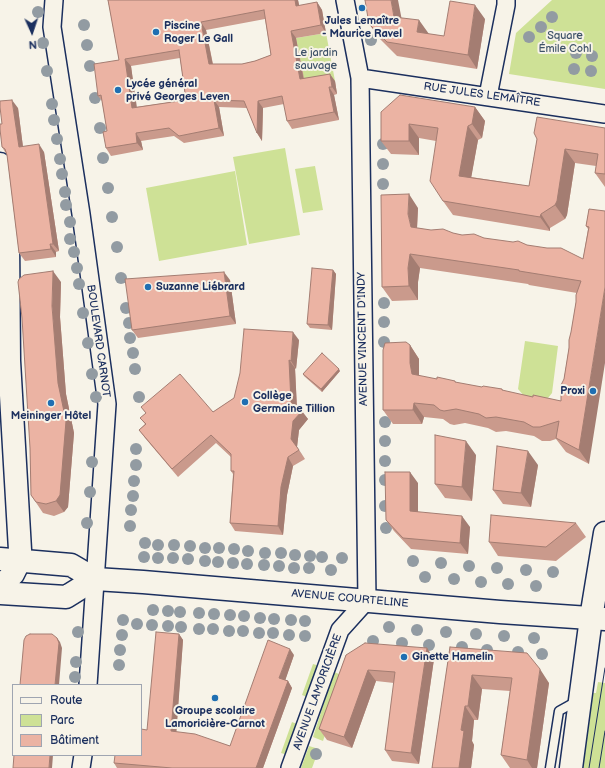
<!DOCTYPE html>
<html>
<head>
<meta charset="utf-8">
<style>
	body { margin:0 }
	#map { position:relative; width:605px; height:768px; overflow:hidden; background:#f7f3e8; font-family:"Balsamiq Sans",sans-serif }
	canvas { display:block }
	.legend { position:absolute; left:12px; top:684px; width:130px; height:72px; box-sizing:border-box; background:#f7f3e8; border:1px solid #9fa5b1; margin:0; padding:5px 7px; list-style:none; font-size:12px; color:#1b2f5e }
	.legend li { display:flex; align-items:center; gap:8px; height:20px }
	.legend b { width:20px; border:1px solid #9fa5b1 }
	.north { position:absolute; left:12px; top:12px; width:40px; height:40px; -webkit-text-stroke:3px #f7f3e8; paint-order:stroke; rotate:177deg; font-size:11px; font-weight:700; line-height:16px; text-align:center; color:#1b2f5e }
	.north::after { content:''; display:block; margin:auto; width:14px; height:18px; background:#1b2f5e; clip-path:polygon(50% 0,100% 100%,50% 72%,0 100%) }
</style>
</head>
<body>
<div id="map">
<canvas width="605" height="768"></canvas>
<ul class="legend">
<li><b style="height:5px;background:#f7f3e8"></b>Route</li>
<li><b style="height:11px;background:#cee196"></b>Parc</li>
<li><b style="height:11px;background:#ebb3a3"></b>Bâtiment</li>
</ul>
<div class="north">N</div>
</div>
<script>
const ctx = document.querySelector('canvas').getContext('2d');
ctx.lineJoin = 'round';
function paint(path, color) { ctx.fillStyle = color; ctx.fill(path, 'evenodd'); }
const shape = rows => new Path2D(rows.map(r => 'M' + r).join(''));
function trace(path, color, width, dash) { ctx.strokeStyle = color; ctx.lineWidth = width; ctx.lineCap = dash ? 'butt' : 'round'; ctx.setLineDash(dash || []); ctx.stroke(path); }
function write(font, color, halo, rows, align = 'center') {
  ctx.font = font + ' "Balsamiq Sans",sans-serif'; ctx.lineWidth = 4; ctx.setLineDash([]); ctx.textBaseline = 'middle'; ctx.strokeStyle = halo; ctx.fillStyle = color; for (const [text, x, y, turn = 0] of rows) {
    ctx.save(); ctx.translate(x, y); ctx.rotate((+turn || 0) * Math.PI / 180); ctx.textAlign = isNaN(turn) ? turn : align; if (halo) ctx.strokeText(text, 0, 0); ctx.fillText(text, 0, 0); ctx.restore();
  }
}
const green = shape([
	[552,0,605,0,605,89,509,74,516,33],
	[326,33,335,81,305,87,296,38],
	[285,148,300,235,249,244,233,157],
	[315,166,323,210,303,213,295,169],
	[235,171,247,245,159,261,146,188],
	[525,341,558,346,552,393,548,398,525,397,518,389],
	[313,664,323,667,312,699,302,695],
	[334,672,344,676,323,741,313,737],
	[598,682,605,683,605,768,580,768,591,693,596,693],
	[292,722,302,726,291,756,281,753],
	[309,746,319,749,312,768,301,768]
]);
const lane = shape([
	[550,768,559,711,577,701]
]);
const street = shape([
	[54,0,52,27,81,214,107,404,88,685],
	[360,78,605,114],
	[488,96,506,5,506,0],
	[81,768,83,755],
	[290,768,340,630,367,600,360,78,345,0]
]);
const secondary = shape([
	[0,559,71,565,95,579,143,582,500,612,605,619],
	[0,593,66,597,95,579]
]);
const primary = shape([
	[571,768,591,618,605,533]
]);
const highway = shape([
	[0,164,8,238,9,361,20,550,20,560,13,574,0,587]
]);
const tram = shape([
	[589,768,605,668],
	[599,768,605,731]
]);
const trees = [
	[38,12],
	[552,17],
	[84,25],
	[541,27],
	[529,37],
	[371,40],
	[43,43],
	[87,45],
	[576,53],
	[592,56],
	[90,66],
	[574,69],
	[47,71],
	[591,71],
	[95,98],
	[52,104],
	[54,120],
	[100,128],
	[57,139],
	[383,144],
	[103,158],
	[60,159],
	[383,164],
	[62,174],
	[383,184],
	[108,188],
	[65,192],
	[66,205],
	[112,217],
	[70,222],
	[70,239],
	[117,247],
	[74,252],
	[77,268],
	[121,278],
	[79,284],
	[384,303],
	[126,308],
	[83,313],
	[384,322],
	[129,323],
	[130,338],
	[384,342],
	[88,343],
	[133,353],
	[135,369],
	[92,374],
	[96,397],
	[139,397],
	[385,422],
	[385,441],
	[136,449],
	[385,461],
	[92,462],
	[136,465],
	[385,480],
	[134,481],
	[90,492],
	[133,496],
	[385,506],
	[131,510],
	[87,523],
	[130,526],
	[386,528],
	[145,543],
	[158,545],
	[174,545],
	[190,546],
	[205,548],
	[219,548],
	[234,549],
	[248,551],
	[265,553],
	[281,553],
	[295,555],
	[310,556],
	[144,557],
	[322,557],
	[158,558],
	[173,558],
	[342,558],
	[188,559],
	[205,561],
	[413,561],
	[218,562],
	[233,563],
	[441,563],
	[247,564],
	[264,565],
	[279,566],
	[469,566],
	[294,568],
	[309,568],
	[497,568],
	[331,570],
	[526,570],
	[553,572],
	[425,577],
	[454,579],
	[481,582],
	[508,584],
	[536,586],
	[153,610],
	[168,611],
	[180,612],
	[199,613],
	[214,614],
	[230,615],
	[244,616],
	[260,618],
	[274,619],
	[123,620],
	[291,620],
	[305,621],
	[137,624],
	[152,625],
	[168,626],
	[181,627],
	[389,627],
	[199,629],
	[213,629],
	[417,630],
	[229,631],
	[243,631],
	[78,632],
	[446,632],
	[259,633],
	[273,633],
	[476,634],
	[122,635],
	[289,635],
	[305,636],
	[504,636],
	[534,638],
	[373,641],
	[402,643],
	[429,645],
	[462,647],
	[120,650],
	[487,650],
	[518,652],
	[542,654],
	[76,662],
	[119,665],
	[75,677],
	[316,754]
];
const wall = shape([
	[108,0,298,0,299,6,317,2,322,10,326,33,296,38,304,78,335,81,337,94,334,95,339,120,292,129,287,121,284,104,263,108,262,141,257,133,247,108,219,107,224,136,184,143,174,136,141,141,143,150,111,156,106,148,107,131,102,101,98,96,119,60],
	[265,19,271,55,255,61,242,64,213,64,206,30],
	[180,58,186,100,136,107,131,66],
	[402,18,428,34,444,36,485,19,477,69,397,56,379,38,369,24],
	[475,107,485,121,482,138,478,140,471,177,529,186,537,139,605,128,605,187,595,173,596,166,575,163,567,215,565,219,550,228,550,231,453,215,443,201,436,141,419,138,419,155,391,154,381,141,381,112],
	[18,108,23,147,44,152,59,251,56,252,56,257,25,261,19,253,7,155,2,147,2,124],
	[418,208,417,228,527,245,583,259,588,229,586,226,589,209,589,464,566,452,556,439,550,441,542,441,534,436,506,431,496,432,488,428,465,423,454,425,450,424,443,419,424,417,422,424,393,424,383,410,410,345,419,359,419,376,437,379,455,381,456,383,482,387,502,389,503,391,533,397,561,401,564,379,576,302,577,293,529,285,528,284,420,268,418,282,418,300,392,301,382,287],
	[333,270,336,274,332,330,310,328,307,324],
	[230,280,236,324,138,338,132,330],
	[61,282,60,317,66,394,74,433,68,507,64,512,54,516,43,513,31,495,30,448],
	[299,340,296,369,295,368,297,407,308,419,299,430,297,447,305,459,293,466,287,495,283,535,235,531,230,523,233,474,231,471,231,457,216,443,178,477,145,438,139,430,145,424,140,418,146,413,141,407,213,412,234,398],
	[340,371,322,392,304,376,303,374],
	[476,455,472,501,445,498,435,484],
	[538,465,531,507,503,504,493,490],
	[418,483,418,512,470,527,468,554,411,549,394,531,386,520],
	[576,523,586,537,556,561,498,556,489,542],
	[179,634,183,640,176,732,230,746,294,655,285,680,288,681,292,688,263,768,117,768,114,763,147,730],
	[450,647,549,683,537,768,510,768,501,755,510,691,482,689,478,720,474,720,472,741,474,745,471,768,432,768],
	[427,648,434,659,419,764,392,761,385,750,394,683,376,681,352,748,327,740,319,729,346,655]
]);
const shadedWall = shape([
	[295,0,298,0,301,14,296,6],
	[391,0,398,0,404,31,394,17],
	[317,2,322,10,326,33,321,25],
	[475,5,485,19,477,69,468,55],
	[419,20,429,34,417,32],
	[201,22,206,30,214,71,209,64],
	[291,31,296,38,305,87,300,79],
	[125,59,131,66,138,115,132,108],
	[330,74,335,81,337,94,332,87],
	[329,87,334,95,339,120,334,112],
	[12,100,18,108,24,155,19,147],
	[214,100,219,107,224,136,219,128],
	[258,101,263,108,262,141,257,133],
	[475,107,485,121,482,138,472,124],
	[409,124,419,138,419,155,409,141],
	[468,126,478,140,469,190,459,176],
	[136,133,141,141,143,150,137,143],
	[39,144,44,152,59,251,53,244],
	[565,149,575,163,567,215,565,219,555,205],
	[409,194,418,208,417,228,411,227,408,214],
	[541,214,550,228,550,231,540,217],
	[50,244,56,252,56,257,51,249],
	[410,254,420,268,418,282,418,300,409,286,408,268],
	[333,270,336,274,332,330,328,325],
	[53,271,61,282,60,317,66,394,74,433,68,507,64,512,56,501,58,383,52,306],
	[224,272,230,280,236,324,230,316],
	[605,287,605,363,589,464,579,450],
	[293,332,299,340,296,369,291,361],
	[410,345,419,359,419,377,412,374,410,363],
	[289,360,295,368,297,411,291,402],
	[339,369,340,371,322,392,321,389],
	[414,403,424,417,422,424,413,410],
	[302,411,308,419,299,430,297,447,305,459,291,439,293,421],
	[466,441,476,455,472,501,462,487],
	[528,451,538,465,531,507,521,493],
	[288,457,293,466,287,495,283,535,278,526,281,487],
	[410,472,418,483,418,522,410,511],
	[462,516,470,527,468,554,460,543],
	[179,634,183,640,176,738,171,731],
	[57,638,60,642,62,648,59,685,55,685],
	[427,648,434,659,419,764,411,753],
	[290,649,294,655,284,684,279,678],
	[540,669,549,683,537,768,532,768,527,760],
	[368,670,376,681,352,748,344,737],
	[472,675,482,689,478,720,468,706],
	[288,681,292,688,263,768,256,768],
	[465,706,474,720,472,741,474,745,471,768,459,768,461,730],
	[50,755,53,755,52,768,49,768]
]);
const building = shape([
	[108,0,295,0,296,6,317,2,321,25,291,31,300,79,330,74,332,87,329,87,334,112,287,121,282,96,258,101,257,133,244,101,214,100,219,128,179,136,169,128,136,133,137,143,106,148,103,132,107,131,101,95,98,96,94,64,119,60,108,0],
	[264,10,271,55,255,61,242,64,209,64,201,22,264,10],
	[179,50,186,100,132,108,125,59,179,50],
	[365,0,391,0,394,17,419,20,417,32,444,36,450,1,475,5,468,55,387,42,369,24,365,0],
	[400,95,475,107,472,124,468,126,459,176,529,186,537,139,534,133,537,117,605,128,605,174,595,173,598,154,565,149,557,201,555,205,541,214,540,217,443,201,430,181,438,128,409,124,409,141,381,141,381,112,400,95],
	[12,100,19,147,39,144,53,244,50,244,51,249,19,253,7,155,5,149,2,147,0,129,0,124,2,124,0,107,0,101,12,100],
	[409,194,408,214,411,227,431,230,443,229,453,233,462,235,474,234,484,238,513,242,518,241,527,245,547,248,561,248,583,259,589,227,586,226,589,209,605,211,605,287,579,450,556,438,559,421,540,427,533,427,524,422,496,417,486,418,479,414,456,409,444,411,440,410,434,405,414,403,413,410,383,410,383,350,385,343,406,342,410,345,410,363,412,374,437,379,437,377,455,381,455,382,482,387,483,386,502,389,502,390,533,397,533,395,561,401,561,385,564,379,569,348,569,340,571,332,576,302,576,295,581,281,519,271,519,270,410,254,408,268,409,286,382,287,381,195,409,194],
	[312,268,333,270,328,325,307,324,312,268],
	[53,271,52,306,58,383,66,421,60,495,56,501,46,504,36,502,31,495,30,448,22,318,18,282,19,279,24,275,53,271],
	[224,272,230,316,132,330,125,279,224,272],
	[244,329,293,332,291,361,289,360,291,402,302,411,293,421,291,439,299,450,288,457,281,487,278,526,230,523,234,471,231,471,231,454,211,435,172,469,139,430,146,424,140,418,146,413,141,407,180,374,213,412,234,398,240,373,244,329],
	[322,353,339,369,321,389,303,374,322,353],
	[435,435,466,441,462,487,435,484,435,435],
	[497,446,528,451,521,493,493,490,497,446],
	[385,472,410,472,410,511,462,516,460,543,403,538,386,520,385,472],
	[491,515,576,523,546,547,489,542,491,515],
	[156,632,179,634,171,731,195,734,230,746,268,640,290,649,279,678,288,681,256,768,172,768,114,763,115,755,141,755,141,729,147,730,156,632],
	[30,634,52,634,57,638,59,643,55,685,20,685,24,640,26,636,30,634],
	[365,643,427,648,411,753,385,750,395,672,368,670,344,737,319,729,346,655,365,643],
	[450,647,527,653,540,669,527,760,501,755,512,678,472,675,468,706,465,706,461,730,464,731,459,768,432,768,450,647],
	[14,755,50,755,49,768,13,768,14,755]
]);
const markers = [
	[362,8,4,"#1f6fb2"],
	[156,32,4,"#1f6fb2"],
	[118,90,4,"#1f6fb2"],
	[148,287,4,"#1f6fb2"],
	[593,391,4,"#1f6fb2"],
	[245,402,4,"#1f6fb2"],
	[51,403,4,"#1f6fb2"],
	[404,657,4,"#1f6fb2"],
	[215,698,4,"#1f6fb2"]
];
const poiNames = [
	["Jules Lemaître",362,21,"center"],
	["- Maurice Ravel",362,34,"center"],
	["Piscine",164,26],
	["Roger Le Gall",164,39],
	["Lycée général",126,84],
	["privé Georges Leven",126,97],
	["Suzanne Liébrard",156,287],
	["Proxi",585,391,"right"],
	["Collège",253,396],
	["Germaine Tillion",253,409],
	["Meininger Hôtel",51,416,"center"],
	["Ginette Hamelin",412,657],
	["Groupe scolaire",215,711,"center"],
	["Lamoricière-Carnot",215,724,"center"]
];
const parkNames = [
	["Square",565,36],
	["Émile Cohl",565,49],
	["Le jardin",316,53],
	["sauvage",316,66]
];
const streetNames = [
	["RUE JULES LEMAÎTRE",482,95,8],
	["AVENUE VINCENT D'INDY",363,339,-91],
	["BOULEVARD CARNOT",98,341,82],
	["AVENUE COURTELINE",350,599,5],
	["AVENUE LAMORICIÈRE",318,692,-70]
];
paint(green, '#cee196');
trace(lane, '#1b2f5e', 11);
trace(street, '#1b2f5e', 20);
trace(secondary, '#1b2f5e', 25);
trace(primary, '#1b2f5e', 25);
trace(highway, '#1b2f5e', 25);
trace(lane, '#f7f3e8', 8);
trace(street, '#f7f3e8', 17);
trace(secondary, '#f7f3e8', 22);
trace(primary, '#f7f3e8', 22);
trace(highway, '#f7f3e8', 22);
trace(tram, '#1b2f5e', 1);
ctx.fillStyle = '#929ba2';
for (const [x, y] of trees) { ctx.beginPath(); ctx.arc(x, y, 6, 0, 2 * Math.PI); ctx.fill(); }
paint(wall, '#ca9a8c');
paint(shadedWall, '#a47d72');
paint(building, '#ebb3a3');
trace(building, '#a47d72', 1);
for (const [x, y, r, color] of markers) { const dot = new Path2D(); dot.arc(x, y, r, 0, 2 * Math.PI); ctx.fillStyle = color; ctx.fill(dot); trace(dot, '#f7f3e8', 1.5); }
write('bold 11px', '#1b2f5e', '#f7f3e8', poiNames, 'left');
write('11px', '#3f5369', '#f7f3e8', parkNames);
write('11px', '#1b2f5e', '#f7f3e8', streetNames);
</script>
</body>
</html>
